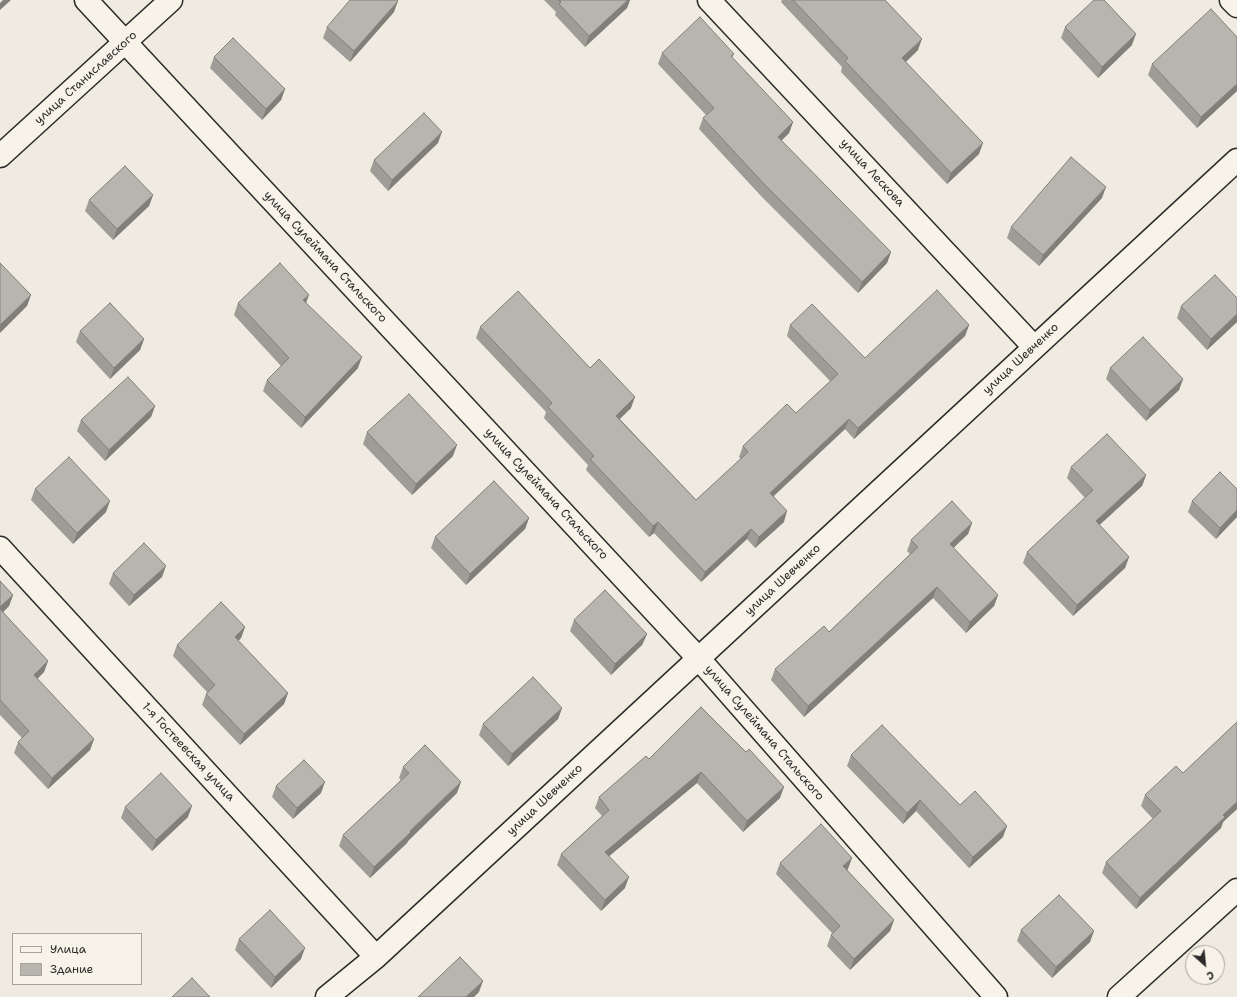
<!DOCTYPE html>
<html>
<head>
<meta charset="utf-8">
<style>
	body { margin:0 }
	#map { position:relative; width:1237px; height:997px; overflow:hidden; background:#efebe0; font-family:"Shantell Sans",sans-serif }
	canvas { display:block }
	.legend { position:absolute; left:12px; top:933px; width:130px; height:52px; box-sizing:border-box; background:#f7f3e8; border:1px solid #a5a39c; margin:0; padding:5px 7px; list-style:none; font-size:12px; color:#2b2b2b }
	.legend li { display:flex; align-items:center; gap:8px; height:20px }
	.legend b { width:20px; border:1px solid #a5a39c }
	.north { position:absolute; left:1185px; top:945px; width:40px; height:40px; box-sizing:border-box; background:#f7f3e8; border:1px solid #a5a39c; border-radius:50%; rotate:153deg; font-size:11px; font-weight:700; line-height:16px; text-align:center; color:#2b2b2b }
	.north::after { content:''; display:block; margin:auto; width:14px; height:18px; background:#2b2b2b; clip-path:polygon(50% 0,100% 100%,50% 72%,0 100%) }
</style>
</head>
<body>
<div id="map">
<canvas width="1237" height="997"></canvas>
<ul class="legend">
<li><b style="height:5px;background:#f7f3e8"></b>Улица</li>
<li><b style="height:11px;background:#b8b5ae"></b>Здание</li>
</ul>
<div class="north">С</div>
</div>
<script>
const ctx = document.querySelector('canvas').getContext('2d');
ctx.lineJoin = 'round';
const shape = rows => new Path2D(rows.map(r => 'M' + r).join(''));
function trace(path, color, width, dash) { ctx.strokeStyle = color; ctx.lineWidth = width; ctx.lineCap = dash ? 'butt' : 'round'; ctx.setLineDash(dash || []); ctx.stroke(path); }
function paint(path, color) { ctx.fillStyle = color; ctx.fill(path, 'evenodd'); }
function write(font, color, halo, rows, align = 'center') {
  ctx.font = font + ' "Shantell Sans",sans-serif'; ctx.lineWidth = 3; ctx.setLineDash([]); ctx.textBaseline = 'middle'; ctx.strokeStyle = halo; ctx.fillStyle = color; for (const [text, x, y, turn = 0] of rows) {
    ctx.save(); ctx.translate(x, y); ctx.rotate((+turn || 0) * Math.PI / 180); ctx.textAlign = isNaN(turn) ? turn : align; if (halo) ctx.strokeText(text, 0, 0); ctx.fillText(text, 0, 0); ctx.restore();
  }
}
const minor = shape([
	[86,0,699,659,996,997],
	[709,0,1034,347],
	[1231,0,1237,6],
	[0,548,376,957],
	[327,997,376,957,1237,160],
	[1119,997,1237,890]
]);
const tertiary = shape([
	[0,156,171,0]
]);
const wall = shape([
	[544,0,630,0,627,8,585,47,555,15,556,12],
	[782,0,885,0,918,50,906,62,979,154,947,184,841,72,842,67,781,2],
	[394,12,350,62,323,38,327,27],
	[1065,27,1132,45,1098,78,1061,38],
	[1237,37,1237,91,1197,128,1148,75,1152,64],
	[662,53,734,54,732,58,793,122,789,133,781,141,891,252,887,263,858,293,761,196,699,129,703,118,706,115,658,64],
	[214,57,285,89,281,100,262,120,210,68],
	[438,143,388,191,370,171,374,160],
	[153,195,149,206,113,240,85,211,89,200],
	[1102,198,1039,266,1007,238,1011,227],
	[1237,298,1237,322,1207,350,1177,318,1181,306],
	[238,303,306,303,358,368,301,428,263,391,267,380,281,366,234,315],
	[790,325,865,358,969,325,965,336,854,439,845,429,774,496,784,522,755,548,747,539,701,582,654,533,649,537,586,470,588,465,544,418,546,412,476,338,480,327,590,368,631,408,620,419,696,500,741,459,739,457,743,446,796,413,830,381,787,336],
	[80,331,144,339,140,350,110,379,76,342],
	[1110,368,1183,379,1179,390,1146,421,1106,379],
	[155,406,151,417,105,461,77,431,81,420],
	[367,432,453,456,412,495,363,444],
	[1071,467,1146,475,1142,486,1099,525,1129,557,1125,568,1073,616,1023,563,1027,552,1085,498,1067,478],
	[35,489,106,512,73,544,31,500],
	[1237,489,1237,517,1216,539,1188,512,1192,501],
	[529,518,525,529,466,585,431,548,435,537],
	[972,523,968,534,953,548,998,595,994,606,966,633,933,598,804,717,771,680,775,669,829,632,910,554,907,551,911,540],
	[113,573,162,577,129,606,109,584],
	[0,581,13,595,9,606,3,612,48,661,44,672,37,679,94,739,90,750,48,789,14,753,18,742,22,738,0,715],
	[574,620,647,634,642,645,611,675,570,631],
	[245,627,241,638,238,641,288,693,284,704,240,745,202,705,206,694,207,692,173,656,177,645],
	[701,707,780,798,743,832,697,783,609,856,625,888,601,911,557,865,561,854,602,816,595,808,599,797,649,759],
	[562,708,558,719,508,766,479,735,483,724],
	[1237,722,1237,809,1223,822,1221,828,1136,909,1102,873,1106,862,1153,819,1141,806,1145,795,1183,773],
	[851,755,960,805,1003,837,969,868,916,811,903,824,847,766],
	[403,767,457,793,408,841,407,843,370,878,339,846,343,835,401,780,399,778],
	[276,786,321,793,293,819,272,797],
	[125,807,188,817,152,851,121,818],
	[780,863,848,869,847,870,894,920,890,931,850,970,827,946,831,935,832,933,776,874],
	[1021,930,1090,942,1052,978,1017,941],
	[239,939,301,959,271,988,235,950]
]);
const shadedWall = shape([
	[3,0,11,0,0,10,0,3],
	[628,0,630,0,627,8,585,47,589,36],
	[398,1,394,12,350,62,354,51],
	[1136,34,1132,45,1098,78,1102,67],
	[922,39,918,50,898,69,902,58],
	[1237,84,1237,91,1197,128,1201,117],
	[285,89,281,100,262,120,266,109],
	[793,122,789,133,774,148,778,137],
	[442,132,438,143,388,191,392,180],
	[983,143,979,154,947,184,951,173],
	[1106,187,1102,198,1039,266,1043,255],
	[153,195,149,206,113,240,117,229],
	[891,252,887,263,858,293,862,282],
	[31,295,27,306,0,333,0,325],
	[309,295,305,306,303,300],
	[1237,314,1237,322,1207,350,1211,339],
	[969,325,965,336,854,439,858,428],
	[144,339,140,350,110,379,114,368],
	[362,357,358,368,301,428,305,417],
	[1183,379,1179,390,1146,421,1150,410],
	[635,397,631,408,612,426,616,416],
	[155,406,151,417,105,461,109,450],
	[849,419,845,429,766,503,770,493],
	[457,445,453,456,412,495,416,484],
	[1146,475,1142,486,1092,532,1096,521],
	[110,501,106,512,73,544,77,533],
	[1237,510,1237,517,1216,539,1220,528],
	[787,511,784,522,755,548,759,537],
	[529,518,525,529,466,585,470,574],
	[658,522,654,533,649,537,653,526],
	[972,523,968,534,946,555,950,544],
	[751,529,747,539,701,582,705,572],
	[1129,557,1125,568,1073,616,1077,605],
	[166,566,162,577,129,606,134,595],
	[937,587,933,598,804,717,808,706],
	[13,595,9,606,0,615,0,607],
	[998,595,994,606,966,633,970,622],
	[245,627,241,638,231,648,235,637],
	[647,634,642,645,611,675,615,664],
	[48,661,44,672,30,686,34,675],
	[288,693,284,704,240,745,244,734],
	[562,708,558,719,508,766,512,754],
	[94,739,90,750,48,789,52,778],
	[701,772,697,783,601,863,605,852],
	[325,782,321,793,293,819,297,808],
	[461,782,457,793,408,841,407,843,370,878,374,867],
	[784,787,780,798,743,832,747,821],
	[920,800,916,811,903,824,907,813],
	[1237,802,1237,809,1223,822,1221,828,1136,909,1140,898,1223,815],
	[192,806,188,817,152,851,156,840],
	[1007,826,1003,837,969,868,973,857],
	[852,858,848,869,839,877,843,866],
	[629,877,625,888,601,911,605,900],
	[894,920,890,931,850,970,854,959],
	[1094,931,1090,942,1052,978,1056,967],
	[305,948,301,959,271,988,275,977],
	[483,981,479,992,474,997,466,997]
]);
const building = shape([
	[350,0,396,0,398,1,354,51,327,27,350,0],
	[559,0,628,0,589,36,559,4,561,2,559,0],
	[793,0,885,0,922,39,902,58,983,143,951,173,845,61,848,58,793,0],
	[1094,0,1104,0,1136,34,1102,67,1065,27,1094,0],
	[1211,9,1237,37,1237,84,1201,117,1152,64,1211,9],
	[700,17,734,54,731,56,793,122,778,137,891,252,862,282,765,185,703,118,714,108,662,53,700,17],
	[233,38,285,89,266,109,214,57,233,38],
	[424,113,442,132,392,180,374,160,424,113],
	[1071,157,1106,187,1043,255,1011,227,1071,157],
	[125,166,153,195,117,229,89,200,125,166],
	[0,263,31,295,0,325,0,263],
	[280,263,309,295,303,300,362,357,305,417,267,380,289,358,238,303,280,263],
	[1215,275,1237,298,1237,314,1211,339,1181,306,1215,275],
	[937,290,969,325,858,428,849,419,770,493,787,511,759,537,751,529,705,572,658,522,653,526,590,459,594,456,548,407,552,403,480,327,518,291,590,368,599,359,635,397,616,416,696,500,748,452,743,446,787,404,796,413,838,374,790,325,812,304,865,358,937,290],
	[110,303,144,339,114,368,80,331,110,303],
	[1143,337,1183,379,1150,410,1110,368,1143,337],
	[128,377,155,406,109,450,81,420,128,377],
	[409,394,457,445,416,484,367,432,409,394],
	[1107,434,1146,475,1096,521,1129,557,1077,605,1027,552,1093,490,1071,467,1107,434],
	[69,457,110,501,77,533,35,489,69,457],
	[1220,472,1237,489,1237,510,1220,528,1192,501,1220,472],
	[494,481,529,518,470,574,435,537,494,481],
	[952,501,972,523,950,544,998,595,970,622,937,587,808,706,775,669,824,626,829,632,918,547,911,540,952,501],
	[144,543,166,566,134,595,113,573,144,543],
	[0,581,13,595,0,607,0,581],
	[605,590,647,634,615,664,574,620,605,590],
	[221,602,245,627,235,637,288,693,244,734,206,694,215,685,177,645,221,602],
	[0,609,48,661,34,675,94,739,52,778,18,742,29,731,0,700,0,609],
	[533,677,562,708,512,754,483,724,533,677],
	[701,707,746,752,749,749,784,787,747,821,701,772,605,852,629,877,605,900,561,854,609,810,599,797,646,756,649,759,701,707],
	[1237,722,1237,802,1223,815,1225,817,1140,898,1106,862,1161,811,1145,795,1176,766,1183,773,1237,722],
	[882,725,960,805,975,791,1007,826,973,857,920,800,907,813,851,755,882,725],
	[425,745,461,782,410,831,411,832,374,867,343,835,409,773,403,767,425,745],
	[304,760,325,782,297,808,276,786,304,760],
	[161,773,192,806,156,840,125,807,161,773],
	[821,824,852,858,843,866,894,920,854,959,831,935,840,926,780,863,821,824],
	[1059,895,1094,931,1056,967,1021,930,1059,895],
	[270,910,305,948,275,977,239,939,270,910],
	[460,957,483,981,466,997,418,997,460,957],
	[192,978,210,997,172,997,192,978]
]);
const streetNames = [
	["улица Станиславского",86,78,-42],
	["улица Лескова",872,173,47],
	["улица Сулеймана Стальского",325,257,47],
	["улица Шевченко",1021,359,-43],
	["улица Сулеймана Стальского",546,494,47],
	["улица Шевченко",783,580,-43],
	["улица Сулеймана Стальского",764,733,49],
	["1-я Гостеевская улица",188,752,47],
	["улица Шевченко",545,800,-43]
];
trace(minor, '#2b2b2b', 25);
trace(tertiary, '#2b2b2b', 25);
trace(minor, '#f7f3e8', 22);
trace(tertiary, '#f7f3e8', 22);
paint(wall, '#9e9c96');
paint(shadedWall, '#817f7a');
paint(building, '#b8b5ae');
trace(building, '#817f7a', 1);
write('12px', '#2b2b2b', '#f7f3e8', streetNames);
</script>
</body>
</html>
